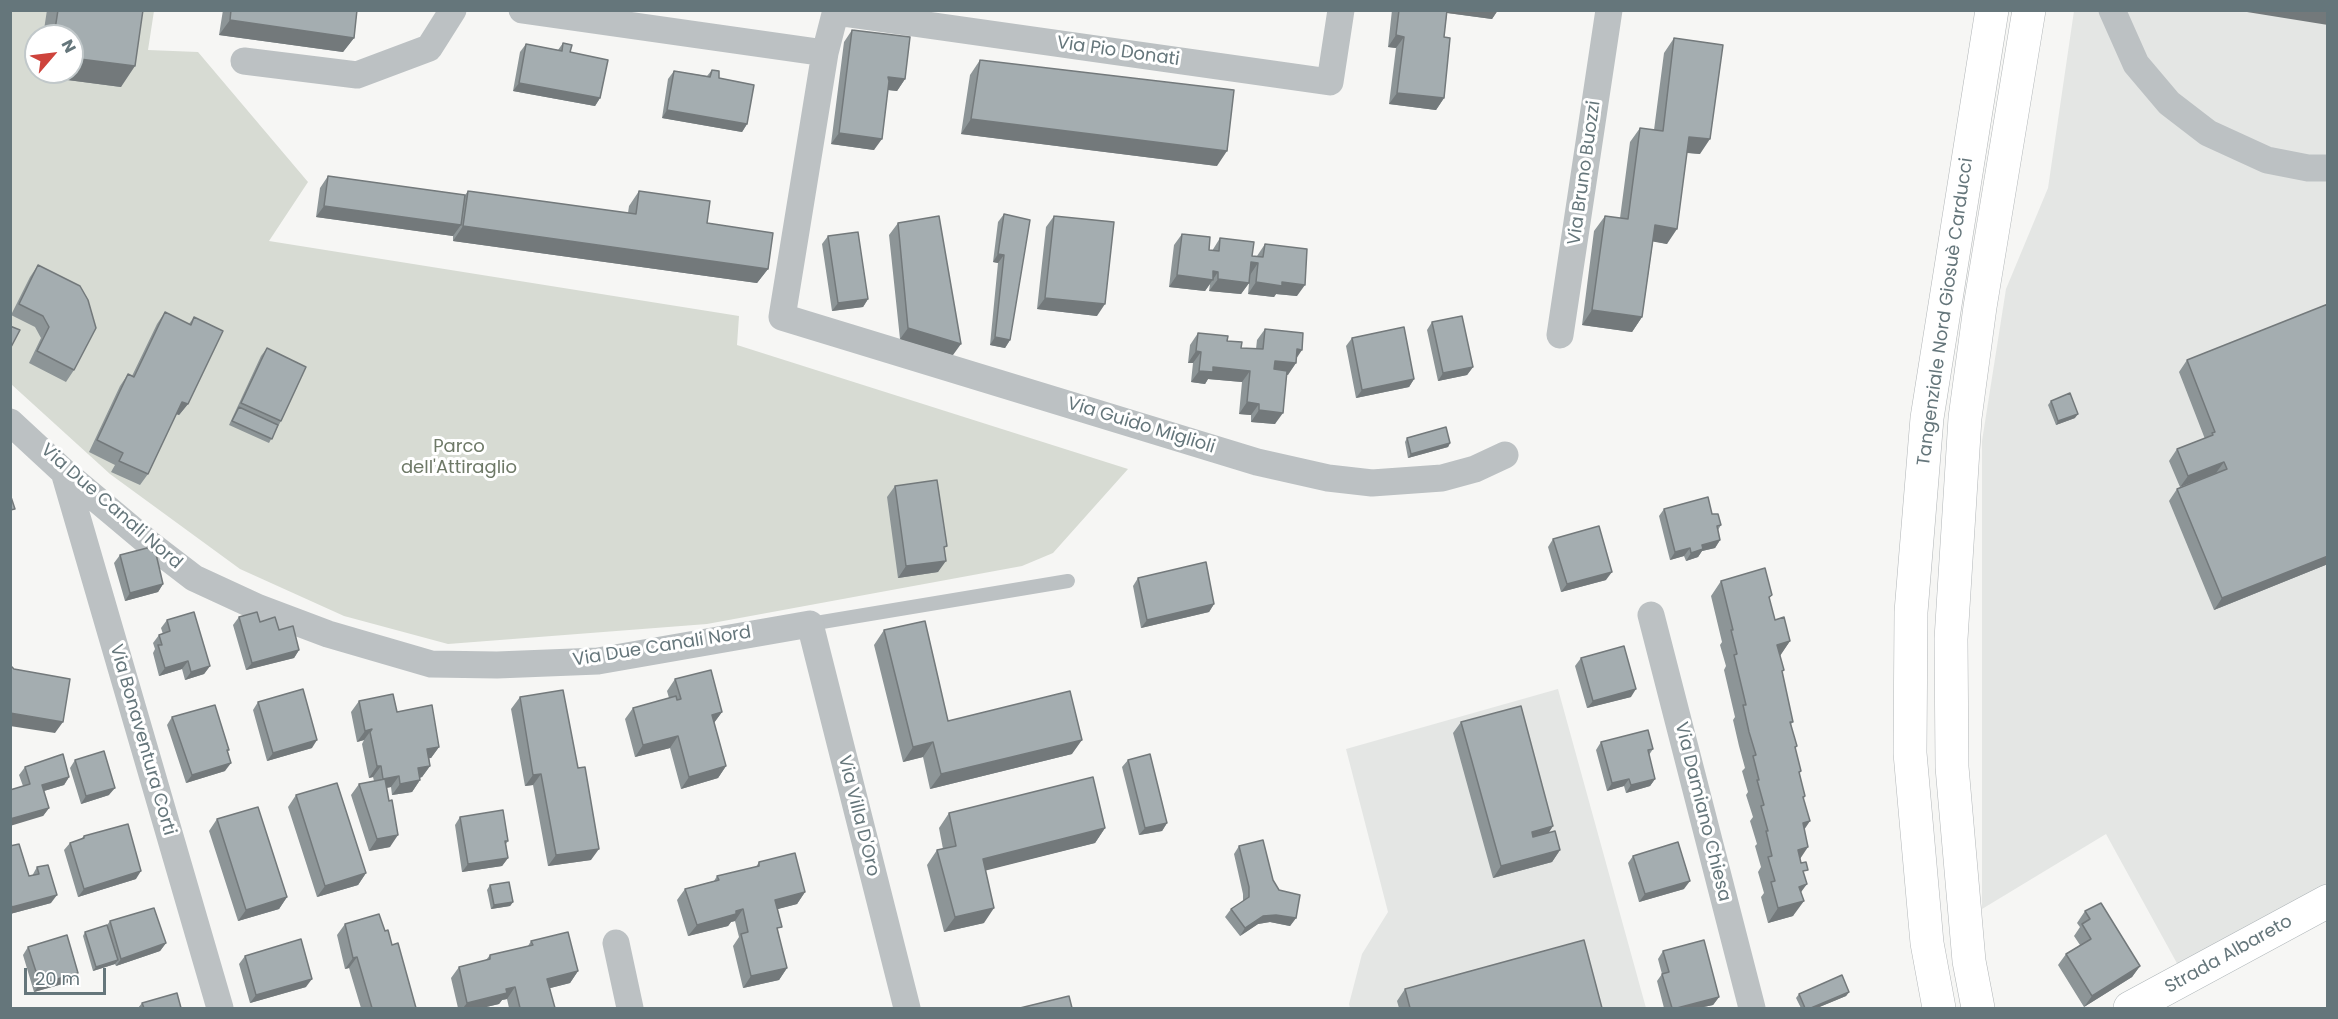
<!DOCTYPE html>
<html>
<head>
<meta charset="utf-8">
<style>
	body { margin:0 }
	#map { position:relative; width:2338px; height:1019px; overflow:hidden; background:#f6f6f4; font-family:Poppins,sans-serif }
	canvas { display:block }
	.frame { position:absolute; inset:0; border:12px solid #65767b; pointer-events:none }
	.north { position:absolute; left:24px; top:24px; width:60px; height:60px; box-sizing:border-box; background:#fff; border:2px solid #c1c8ca; border-radius:50%; rotate:62deg; font-size:16px; font-weight:700; line-height:24px; text-align:center; color:#65767b }
	.north::after { content:''; display:block; margin:auto; width:21px; height:27px; background:#ce433c; clip-path:polygon(50% 0,100% 100%,50% 72%,0 100%) }
	.scale { position:absolute; left:24px; top:968px; width:82px; height:27px; box-sizing:border-box; border:3px solid #65767b; border-top:0; padding-left:8px; font-size:18px; line-height:21px; white-space:nowrap; color:#65767b; -webkit-text-stroke:4px #fff; paint-order:stroke }
</style>
</head>
<body>
<div id="map">
<canvas width="2338" height="1019"></canvas>
<div class="frame"></div>
<div class="north">N</div>
<div class="scale">20 m</div>
</div>
<script>
const ctx = document.querySelector('canvas').getContext('2d');
ctx.lineJoin = 'round';
function paint(path, color) { ctx.fillStyle = color; ctx.fill(path, 'evenodd'); }
const shape = rows => new Path2D(rows.map(r => 'M' + r).join(''));
function trace(path, color, width, dash) { ctx.strokeStyle = color; ctx.lineWidth = width; ctx.lineCap = dash ? 'butt' : 'round'; ctx.setLineDash(dash || []); ctx.stroke(path); }
function write(font, color, halo, rows, align = 'center') {
  ctx.font = font + ' Poppins,sans-serif'; ctx.lineWidth = 6; ctx.setLineDash([]); ctx.textBaseline = 'middle'; ctx.strokeStyle = halo; ctx.fillStyle = color; for (const [text, x, y, turn = 0] of rows) {
    ctx.save(); ctx.translate(x, y); ctx.rotate((+turn || 0) * Math.PI / 180); ctx.textAlign = isNaN(turn) ? turn : align; if (halo) ctx.strokeText(text, 0, 0); ctx.fillText(text, 0, 0); ctx.restore();
  }
}
const built = shape([
	[2074,11,2327,11,2327,886,2179,967,2106,834,1982,909,1982,441,2006,289,2048,188],
	[1558,689,1646,1008,1350,1008,1349,1004,1362,954,1388,912,1346,749]
]);
const green = shape([
	[10,11,154,11,148,50,198,52,308,182,269,241,739,316,737,345,1128,469,1053,553,1022,566,707,624,448,644,344,616,240,569,110,474,11,384],
	[36,36,72,36,72,72,36,72]
]);
const lane = shape([
	[810,624,1068,581]
]);
const street = shape([
	[522,10,825,53],
	[836,10,825,53,782,317,1257,462,1328,478,1372,483,1442,478,1475,469,1505,455],
	[2112,10,2136,64,2169,103,2208,133,2267,160,2308,168,2328,168],
	[835,12,1330,82,1341,10],
	[244,61,357,75,429,48,453,10],
	[1560,335,1609,10],
	[10,422,64,472,151,545,194,578,259,608,328,634,431,664,497,665,598,661,810,624,907,1008],
	[64,472,220,1008],
	[1651,615,1752,1008],
	[616,943,630,1008]
]);
const secondary = shape([
	[2130,1008,2328,901]
]);
const highway = shape([
	[1939,1008,1927,943,1910,753,1911,612,1927,418,1992,10],
	[1978,1008,1969,961,1952,767,1951,639,1965,418,1980,307,2029,10]
]);
const wall = shape([
	[47,10,143,10,121,87,37,76,38,72,72,72,72,36,43,36],
	[223,10,357,10,354,38,343,52,219,35],
	[1392,10,1498,10,1492,19,1447,13,1444,37,1444,98,1436,110,1389,104,1396,48,1388,47],
	[852,30,905,79,897,91,888,90,874,150,831,144,844,42],
	[1674,38,1700,154,1687,153,1667,244,1653,241,1642,317,1632,332,1582,325,1594,231,1605,216,1620,218,1630,142,1640,128,1654,130,1664,53],
	[563,43,600,98,595,106,513,91,520,52,526,44,558,50],
	[980,60,1217,166,961,134,970,75],
	[712,70,719,78,747,124,742,132,662,118,668,79,674,71,707,76],
	[328,176,465,195,468,191,628,213,629,206,639,191,707,223,768,269,757,283,453,241,453,236,316,217,320,188],
	[1004,214,1010,340,1005,348,990,345,998,263,993,262,998,222],
	[1054,216,1097,316,1037,309,1046,227],
	[898,223,953,355,900,339,889,235],
	[1182,234,1209,250,1212,251,1220,238,1252,256,1257,256,1265,244,1297,296,1276,294,1274,297,1248,294,1249,283,1241,294,1209,291,1210,284,1205,291,1169,287,1174,245],
	[828,236,868,299,863,307,832,311,822,244],
	[38,265,74,370,66,382,29,363,41,338,35,327,11,315,30,277],
	[165,312,189,324,194,317,188,404,179,415,176,414,148,474,140,485,111,472,115,465,89,452,120,386,128,374,132,376,157,324],
	[1432,322,1473,367,1467,375,1438,381,1427,330],
	[1265,329,1296,358,1296,363,1287,375,1275,424,1251,422,1251,415,1239,414,1242,382,1208,379,1205,384,1191,382,1193,363,1188,363,1190,345,1198,333,1227,341,1241,348,1256,349,1257,340],
	[1352,338,1414,379,1409,387,1356,398,1346,346],
	[267,348,281,421,269,443,229,425,261,356],
	[2187,360,2328,564,2214,610,2169,501,2177,489,2216,474,2180,487,2169,461,2177,449,2205,439,2179,372],
	[2051,401,2075,418,2056,425,2048,405],
	[1407,438,1450,443,1448,447,1408,458,1405,442],
	[895,486,945,549,938,572,898,578,887,497],
	[1664,509,1712,514,1721,525,1718,530,1720,540,1715,548,1702,551,1698,557,1686,561,1684,556,1670,560,1659,516],
	[1553,539,1606,580,1561,592,1548,547],
	[120,555,163,584,158,592,125,601,114,563],
	[1138,578,1214,604,1209,612,1141,628,1133,586],
	[1721,581,1772,595,1769,599,1775,620,1790,641,1780,655,1782,672,1793,722,1791,724,1795,749,1801,771,1799,774,1805,796,1804,798,1804,829,1800,859,1804,875,1801,892,1793,916,1768,923,1761,897,1764,893,1758,872,1761,867,1755,846,1757,844,1750,821,1753,817,1746,795,1748,792,1742,771,1745,768,1739,746,1733,720,1735,717,1724,670,1726,666,1720,645,1722,642,1711,596],
	[239,617,260,622,279,630,299,650,294,658,246,670,233,625],
	[167,620,210,666,204,674,185,680,182,669,159,676,153,653,155,649,153,643,159,635,163,634,161,628],
	[884,630,948,721,1072,754,930,789,923,757,903,762,874,645],
	[1581,658,1631,697,1587,708,1575,666],
	[675,679,722,712,714,723,726,766,718,778,681,789,670,748,635,757,625,719,633,708,669,698,667,691],
	[520,697,591,860,548,866,533,785,525,786,511,709],
	[359,701,397,712,439,747,431,758,429,758,430,766,422,777,420,778,420,780,412,792,392,795,391,787,386,788,390,847,369,851,351,795,359,784,374,781,373,777,369,778,362,744,364,740,357,742,351,712],
	[258,702,312,748,267,761,253,710],
	[172,717,229,750,227,752,225,771,186,783,167,725],
	[1461,722,1553,826,1549,832,1560,850,1552,862,1493,878,1453,733],
	[1601,742,1653,749,1649,755,1655,779,1650,786,1626,793,1624,786,1607,791,1596,750],
	[75,760,109,795,81,804,70,768],
	[1128,760,1167,823,1162,831,1139,835,1122,767],
	[25,767,69,777,64,785,44,791,49,808,43,816,23,786,19,775],
	[296,795,366,873,358,885,317,897,288,807],
	[949,813,1105,828,1095,843,985,870,984,923,944,932,927,865,937,850,943,849,939,828],
	[460,817,508,841,506,844,508,858,502,866,462,872,455,825],
	[217,819,287,897,279,909,238,921,209,831],
	[84,836,136,879,78,897,64,850,70,843,81,839],
	[10,846,29,876,32,876,37,867,51,903,10,914],
	[1239,846,1273,880,1296,918,1290,926,1270,922,1258,924,1240,936,1225,917,1231,909,1243,901,1243,894,1234,854],
	[1633,856,1684,889,1639,902,1628,863],
	[759,862,805,892,797,904,777,909,778,932,787,968,779,980,743,988,733,946,739,937,735,921,731,922,728,926,688,936,677,900,685,889,714,881,717,876,756,867],
	[490,885,513,902,510,906,491,909,487,890],
	[2085,911,2140,966,2132,977,2084,1007,2058,965,2066,954,2080,945,2074,936,2080,927,2077,923],
	[110,921,166,943,160,951,116,966,115,964,93,971,83,936,85,932,107,925],
	[345,924,385,931,416,1008,361,1008,349,968,345,969,337,935],
	[531,941,578,971,570,983,550,988,554,1008,509,1008,507,999,502,1000,499,1004,482,1008,458,1008,451,978,459,967,486,960,490,955,528,946],
	[28,947,78,973,73,981,34,992,23,955],
	[1663,951,1719,997,1713,1005,1699,1008,1664,1008,1657,981,1662,974,1658,959],
	[245,956,306,987,250,1003,239,964],
	[1405,989,1602,1008,1399,1008,1397,1001],
	[1849,992,1846,996,1817,1008,1801,1008,1796,998,1799,994],
	[142,1003,181,1008,138,1008]
]);
const shadedWall = shape([
	[1441,10,1498,10,1492,19,1440,12],
	[2248,10,2319,10,2328,12,2328,25,2247,12],
	[230,20,354,38,343,52,219,35],
	[1396,35,1404,37,1396,48,1388,47],
	[72,58,135,66,121,87,37,76,40,72,72,72],
	[888,77,905,79,897,91,880,89],
	[519,83,600,98,595,106,513,91],
	[1397,93,1444,98,1436,110,1389,104],
	[667,110,747,124,742,132,662,118],
	[971,119,1227,151,1217,166,961,134],
	[839,133,882,139,874,150,831,144],
	[1689,137,1710,139,1700,154,1679,152],
	[324,206,461,225,453,236,316,217],
	[1655,225,1677,229,1667,244,1644,240],
	[463,226,768,269,757,283,453,241],
	[998,254,1004,255,998,263,993,262],
	[1251,262,1258,263,1250,275],
	[1213,271,1218,272,1205,291,1169,287,1177,275],
	[1218,279,1249,283,1241,294,1209,291],
	[1256,282,1282,282,1305,285,1297,296,1276,294,1274,297,1248,294],
	[1045,298,1105,304,1097,316,1037,309],
	[868,299,863,307,832,311,838,303],
	[1592,310,1642,317,1632,332,1582,325],
	[908,328,961,344,953,355,900,339],
	[995,337,1010,340,1005,348,990,345],
	[1297,349,1302,350,1294,362],
	[1196,351,1201,352,1193,363,1188,363],
	[1275,361,1296,363,1288,375,1266,373],
	[1213,367,1250,371,1242,382,1208,379,1205,384,1191,382,1199,371],
	[1473,367,1467,375,1438,381,1443,373],
	[1414,379,1409,387,1356,398,1362,390],
	[182,402,188,404,179,415,174,413],
	[1247,402,1259,404,1251,415,1239,414],
	[1259,410,1283,413,1275,424,1251,422],
	[2078,414,2075,418,2056,425,2058,421],
	[1450,443,1448,447,1408,458,1411,454],
	[2224,462,2216,473,2180,487,2188,476],
	[1720,540,1715,548,1702,551,1698,557,1686,561,1691,553,1702,545],
	[1690,548,1684,556,1670,560,1675,552],
	[2328,556,2328,564,2214,610,2222,598],
	[946,561,938,572,898,578,906,566],
	[1612,572,1606,580,1561,592,1567,584],
	[163,584,158,592,125,601,130,593],
	[1214,604,1209,612,1141,628,1147,620],
	[1790,641,1780,656,1777,645],
	[299,650,294,658,246,670,252,663],
	[188,661,182,669,159,676,165,668],
	[210,666,204,674,185,680,191,672],
	[1636,689,1631,697,1587,708,1593,701],
	[722,712,713,724,712,715],
	[10,713,63,722,55,733,10,726],
	[372,729,364,740,357,742,365,731],
	[678,736,670,748,635,757,643,745],
	[317,740,312,748,267,761,273,753],
	[1082,740,1072,754,930,789,941,774],
	[933,742,923,757,903,762,913,747],
	[439,747,431,758,419,760,427,749],
	[231,763,225,771,186,783,192,775],
	[377,766,381,766,373,777,369,778],
	[430,766,422,777,410,779,418,768],
	[726,766,718,778,681,789,689,777],
	[541,774,533,785,525,786,533,775],
	[399,776,391,787,375,790,383,779],
	[69,777,64,785,37,793,42,785],
	[1629,779,1624,786,1607,791,1612,783],
	[1655,779,1650,786,1626,793,1631,785],
	[420,780,412,792,392,795,400,784],
	[115,788,109,795,81,804,86,796],
	[49,808,43,816,10,826,10,819],
	[1810,821,1800,836,1803,823],
	[1167,823,1162,831,1139,835,1145,828],
	[1553,826,1545,838,1524,844,1532,832],
	[1105,828,1095,843,972,874,983,859],
	[398,835,390,847,369,851,377,839],
	[1808,847,1798,862,1798,850],
	[599,849,591,860,548,866,556,855],
	[1560,850,1552,862,1493,878,1501,866],
	[508,858,502,866,462,872,468,864],
	[141,871,136,879,78,897,84,889],
	[366,873,358,885,317,897,325,886],
	[1690,881,1684,889,1639,902,1645,894],
	[1807,884,1796,899,1799,887],
	[805,892,797,904,767,912,775,900],
	[57,895,51,903,10,914,10,910,12,907],
	[287,897,279,909,238,921,246,910],
	[1804,901,1793,916,1768,923,1778,908],
	[513,902,510,906,491,909,494,905],
	[994,908,984,923,944,932,955,917],
	[743,909,735,921,731,922,728,926,688,936,697,925,736,911],
	[1276,915,1296,918,1290,926,1270,922,1258,924,1240,936,1245,928,1263,916],
	[166,943,160,951,116,966,121,959],
	[357,957,349,968,345,969,353,958],
	[118,960,115,964,93,971,96,967],
	[2140,966,2132,977,2084,1007,2092,996],
	[787,968,779,980,743,988,751,976],
	[578,971,570,983,539,991,547,979],
	[78,973,73,981,34,992,40,984],
	[312,979,306,987,250,1003,256,995],
	[515,987,507,999,502,1000,499,1004,482,1008,463,1008,467,1003,506,989],
	[1849,992,1846,996,1817,1008,1811,1008],
	[1719,997,1713,1005,1699,1008,1677,1008]
]);
const building = shape([
	[58,10,143,10,135,66,72,58,72,36,54,36,58,10],
	[231,10,357,10,354,38,230,20,231,10],
	[1399,10,1447,10,1444,37,1450,38,1444,98,1397,93,1404,37,1396,35,1399,10],
	[852,30,910,37,905,79,888,77,889,81,882,139,839,133,852,30],
	[1674,38,1723,45,1710,139,1689,137,1677,229,1655,225,1642,317,1592,310,1605,216,1628,219,1640,128,1663,131,1674,38],
	[563,43,572,45,570,52,608,60,600,98,519,83,526,44,562,51,563,43],
	[980,60,1234,90,1227,151,971,119,980,60],
	[712,70,719,71,719,78,754,85,747,124,667,110,674,71,710,77,712,70],
	[328,176,465,195,461,225,324,206,328,176],
	[468,191,636,214,639,191,710,201,707,223,773,233,768,269,463,226,468,191],
	[1004,214,1030,220,1010,340,995,337,1004,255,998,254,1004,214],
	[939,216,961,344,908,328,898,223,939,216],
	[1054,216,1114,222,1105,304,1045,298,1054,216],
	[858,232,868,299,838,303,828,236,858,232],
	[1182,234,1210,237,1209,250,1219,251,1220,238,1254,242,1252,256,1263,257,1265,244,1307,249,1305,285,1282,282,1282,286,1256,282,1258,263,1251,262,1249,283,1218,279,1218,272,1213,271,1213,280,1177,275,1182,234],
	[38,265,80,286,88,300,96,328,74,370,37,351,49,327,43,316,19,304,38,265],
	[2328,304,2328,556,2222,598,2177,489,2227,469,2224,462,2188,476,2177,449,2213,435,2212,433,2215,432,2187,360,2328,304],
	[165,312,191,325,194,317,223,331,188,404,182,402,148,474,119,461,123,453,97,440,128,374,134,377,165,312],
	[1462,316,1473,367,1443,373,1432,322,1462,316],
	[10,326,20,330,10,349,10,326],
	[1404,327,1414,379,1362,390,1352,338,1404,327],
	[1265,329,1303,333,1302,350,1297,349,1296,363,1275,361,1274,369,1287,371,1283,413,1259,410,1259,404,1247,402,1250,371,1213,367,1213,372,1199,371,1201,352,1196,351,1198,333,1228,336,1227,341,1242,342,1241,348,1263,349,1265,329],
	[267,348,306,367,281,421,241,403,267,348],
	[2070,393,2078,414,2058,421,2051,401,2070,393],
	[239,407,278,425,272,439,232,421,239,407],
	[1446,427,1450,443,1411,454,1407,438,1446,427],
	[937,480,947,546,944,547,946,561,906,566,895,486,937,480],
	[10,494,15,509,10,510,10,494],
	[1708,497,1712,514,1718,514,1721,525,1717,526,1720,540,1702,545,1703,549,1691,553,1690,548,1675,552,1664,509,1708,497],
	[1599,526,1612,572,1567,584,1553,539,1599,526],
	[147,548,156,554,163,584,130,593,120,555,147,548],
	[1206,562,1214,604,1147,620,1138,578,1206,562],
	[1765,568,1772,595,1769,597,1775,620,1784,617,1790,641,1777,645,1784,670,1782,671,1793,722,1790,722,1797,746,1795,747,1801,771,1799,772,1805,796,1803,797,1810,821,1803,823,1808,847,1798,850,1801,863,1806,862,1808,870,1803,871,1807,884,1799,887,1804,901,1778,908,1771,882,1775,881,1768,857,1772,856,1766,831,1768,831,1761,806,1764,805,1757,780,1759,780,1753,756,1756,755,1749,732,1743,705,1746,705,1734,655,1737,654,1731,630,1733,630,1721,581,1765,568],
	[194,612,210,666,191,672,188,661,165,668,158,645,162,645,159,635,170,631,167,620,194,612],
	[257,612,260,622,275,617,279,630,293,626,299,650,252,663,239,617,257,612],
	[925,621,948,721,1070,691,1082,740,941,774,933,742,913,747,884,630,925,621],
	[1624,646,1636,689,1593,701,1581,658,1624,646],
	[10,665,14,669,70,679,63,722,10,713,10,665],
	[711,670,722,712,712,715,726,766,689,777,678,736,643,745,633,708,676,696,677,700,681,699,675,679,711,670],
	[303,689,317,740,273,753,258,702,303,689],
	[563,690,578,768,585,767,599,849,556,855,541,774,533,775,520,697,563,690],
	[393,694,397,712,432,705,439,747,427,749,430,766,418,768,420,780,400,784,399,776,383,779,381,766,377,766,370,732,372,729,365,731,359,701,393,694],
	[215,705,229,750,227,750,231,763,192,775,172,717,215,705],
	[1521,706,1553,826,1532,832,1533,837,1555,831,1560,850,1501,866,1461,722,1521,706],
	[1648,730,1653,749,1648,750,1655,779,1631,785,1629,779,1612,783,1601,742,1648,730],
	[104,751,115,788,86,796,75,760,104,751],
	[63,754,69,777,42,785,49,808,10,819,10,790,30,784,25,767,63,754],
	[1150,754,1167,823,1145,828,1128,760,1150,754],
	[1093,777,1105,828,983,859,994,908,955,917,937,850,956,846,949,813,1093,777],
	[385,779,389,801,392,800,398,835,377,839,359,784,385,779],
	[337,783,366,873,325,886,296,795,337,783],
	[258,807,287,897,246,910,217,819,258,807],
	[503,810,508,841,505,841,508,858,468,864,460,817,503,810],
	[128,824,141,871,84,889,70,843,84,838,84,836,128,824],
	[1263,840,1273,880,1279,890,1300,895,1296,918,1276,915,1263,916,1245,928,1231,909,1249,897,1249,887,1239,846,1263,840],
	[1678,842,1690,881,1645,894,1633,856,1678,842],
	[19,844,29,876,39,874,37,867,48,865,57,895,12,907,10,902,10,846,19,844],
	[795,853,805,892,775,900,782,927,777,928,787,968,751,976,741,934,748,932,743,909,736,911,736,914,697,925,685,889,719,880,717,876,759,866,759,862,795,853],
	[509,882,513,902,494,905,490,885,509,882],
	[2101,903,2140,966,2092,996,2066,954,2091,939,2082,924,2090,919,2085,911,2101,903],
	[154,908,166,943,121,959,110,921,154,908],
	[379,914,385,931,388,930,392,945,398,943,416,1008,372,1008,357,957,353,958,345,924,379,914],
	[107,925,118,960,96,967,85,932,107,925],
	[568,932,578,971,547,979,555,1008,520,1008,515,987,506,989,507,993,467,1003,459,967,490,959,490,955,533,945,531,941,568,932],
	[67,935,78,973,40,984,28,947,67,935],
	[301,939,312,979,256,995,245,956,301,939],
	[1584,940,1602,1008,1410,1008,1405,989,1584,940],
	[1704,940,1719,997,1677,1008,1672,1008,1662,974,1669,972,1663,951,1704,940],
	[1842,975,1849,992,1811,1008,1805,1008,1799,994,1842,975],
	[177,993,181,1008,144,1008,142,1003,177,993],
	[1069,996,1072,1008,1020,1008,1069,996]
]);
const streetNames = [
	["Via Pio Donati",1118,52,8],
	["Via Bruno Buozzi",1585,173,-82],
	["Tangenziale Nord Giosuè Carducci",1946,312,-82],
	["Via Guido Miglioli",1141,426,17],
	["Via Due Canali Nord",111,507,41],
	["Via Due Canali Nord",662,647,-9],
	["Via Bonaventura Corti",142,740,74],
	["Via Damiano Chiesa",1702,812,76],
	["Via Villa D'Oro",858,816,76],
	["Strada Albareto",2229,955,-29]
];
const parkNames = [
	["Parco",459,447],
	["dell'Attiraglio",459,468]
];
paint(built, '#e4e6e4');
paint(green, '#d7dbd3');
trace(secondary, '#aeb5b8', 34);
trace(highway, '#b2b6b8', 34);
trace(lane, '#bcc1c3', 14);
trace(street, '#bcc1c3', 27);
trace(secondary, '#fff', 33);
trace(highway, '#fff', 33);
paint(wall, '#8d9597');
paint(shadedWall, '#73797b');
paint(building, '#a4adb0');
trace(building, '#73797b', 1.5);
write('18px', '#65767b', '#fff', streetNames);
write('18px', '#6e7967', '#fff', parkNames);
</script>
</body>
</html>
